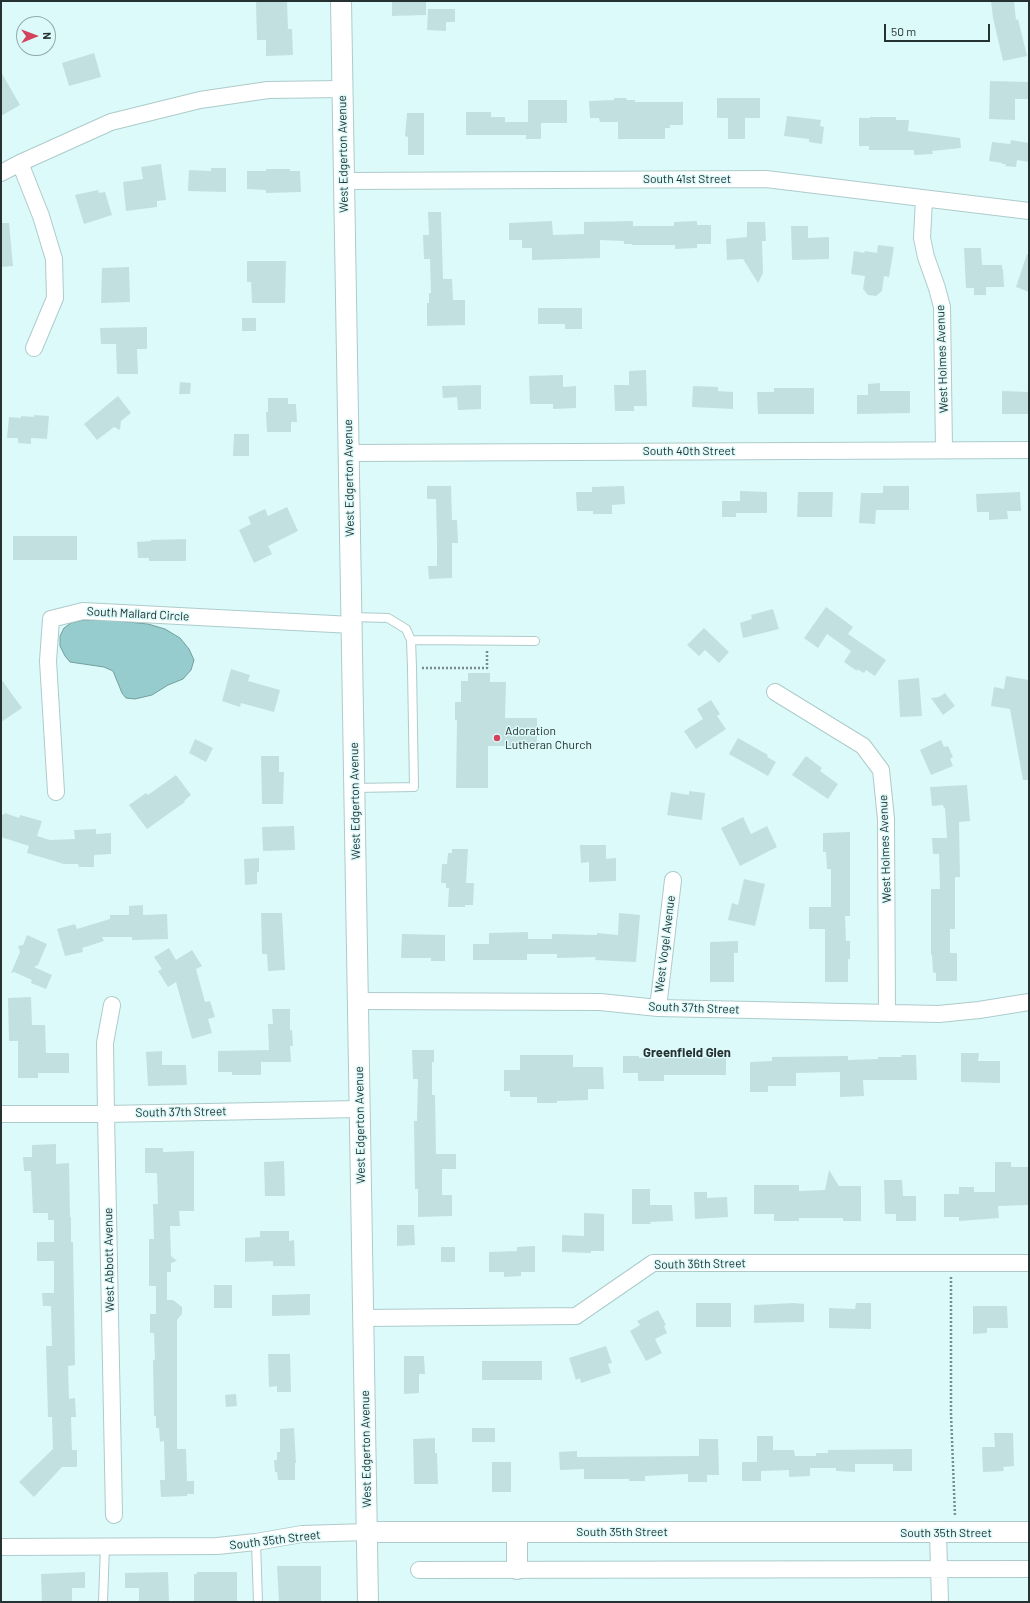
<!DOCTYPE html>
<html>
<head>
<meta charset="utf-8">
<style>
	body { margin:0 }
	#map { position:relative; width:1030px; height:1603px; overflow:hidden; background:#dcfafa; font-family:Barlow,sans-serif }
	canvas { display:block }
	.frame { position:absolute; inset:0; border:2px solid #263132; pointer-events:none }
	.north { position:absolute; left:16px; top:16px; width:40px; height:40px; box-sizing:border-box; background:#dcfafa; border:1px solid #93aaaa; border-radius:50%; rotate:89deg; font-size:11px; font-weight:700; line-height:16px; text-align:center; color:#263132 }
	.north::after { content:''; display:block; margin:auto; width:14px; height:18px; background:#d4435c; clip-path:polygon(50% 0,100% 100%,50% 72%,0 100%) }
	.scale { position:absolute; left:884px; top:24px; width:106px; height:18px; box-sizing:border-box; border:2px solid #263132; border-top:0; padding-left:5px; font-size:12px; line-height:14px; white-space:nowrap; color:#263132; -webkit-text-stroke:3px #dcfafa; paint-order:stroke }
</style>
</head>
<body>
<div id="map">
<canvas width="1030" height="1603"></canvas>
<div class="frame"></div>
<div class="north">N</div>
<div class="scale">50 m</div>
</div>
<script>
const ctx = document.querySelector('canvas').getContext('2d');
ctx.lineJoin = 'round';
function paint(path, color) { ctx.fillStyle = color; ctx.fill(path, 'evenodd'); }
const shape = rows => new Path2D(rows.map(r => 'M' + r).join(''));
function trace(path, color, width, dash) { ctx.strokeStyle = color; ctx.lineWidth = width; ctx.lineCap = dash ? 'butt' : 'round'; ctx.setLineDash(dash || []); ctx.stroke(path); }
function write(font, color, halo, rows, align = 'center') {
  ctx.font = font + ' Barlow,sans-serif'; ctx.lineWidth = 3; ctx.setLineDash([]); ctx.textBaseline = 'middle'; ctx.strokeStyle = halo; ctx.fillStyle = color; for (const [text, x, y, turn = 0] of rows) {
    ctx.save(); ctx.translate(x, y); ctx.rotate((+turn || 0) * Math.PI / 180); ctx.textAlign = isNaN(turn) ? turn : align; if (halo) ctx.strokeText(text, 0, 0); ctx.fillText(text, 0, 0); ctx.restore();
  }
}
const water = shape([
	[83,620,108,620,148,624,165,629,180,638,189,649,194,660,191,670,183,679,168,685,152,695,135,699,126,698,122,693,113,671,104,667,70,662,65,656,60,646,60,636,64,628,71,623,83,620]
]);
const building = shape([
	[256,1,287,1,288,29,292,29,293,55,266,56,266,40,257,40],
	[392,1,426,1,426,15,392,16],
	[991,1,1014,1,1016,20,1018,19,1027,56,1003,61,993,18],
	[428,9,455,9,455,22,446,22,446,31,427,30],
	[94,53,101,77,69,86,62,63],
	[1,72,20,105,1,116],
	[990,81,1029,82,1028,99,1015,99,1015,120,989,119],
	[614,98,626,98,627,100,635,100,635,102,683,102,683,125,670,125,670,128,665,128,665,139,618,139,618,122,600,122,599,118,590,118,589,101,614,100],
	[717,98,760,98,760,118,745,118,745,139,728,139,728,118,717,118],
	[528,100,567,100,567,123,541,123,541,139,526,139,526,135,466,135,466,112,491,112,491,117,505,117,505,122,528,122],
	[407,113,424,113,424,155,408,155,408,137,405,136],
	[787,116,821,120,820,126,824,127,822,144,809,142,809,139,784,136],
	[870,117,896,117,896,120,909,120,908,131,960,138,961,148,932,151,933,154,914,155,914,150,869,150,869,146,859,146,859,118,870,118],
	[1011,140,1029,143,1029,162,1017,160,1016,167,1005,166,1006,164,1002,164,1002,163,989,161,992,142,1010,144],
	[161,164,166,200,157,201,157,207,126,211,123,182,143,179,141,167],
	[211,168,226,168,226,192,188,191,189,170,211,171],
	[266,169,290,169,290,171,300,171,301,192,266,193,266,190,247,189,247,171,266,171],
	[98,190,99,193,105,192,112,215,84,224,75,195],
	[428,212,441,212,443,279,452,279,453,300,465,300,465,325,427,326,427,303,429,303,429,293,431,293,430,259,424,259,423,235,429,235],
	[552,221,553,235,584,234,584,222,633,221,633,226,674,226,674,222,697,221,697,225,711,225,711,244,697,244,697,248,675,249,675,245,632,245,632,244,624,244,624,241,600,240,600,258,532,260,532,248,522,248,522,240,509,240,509,223],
	[747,222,765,222,766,241,762,241,763,273,758,283,743,259,727,260,726,239,747,237],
	[1,223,9,223,13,266,1,267],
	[791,226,808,226,808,238,829,237,829,259,792,260],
	[878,245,894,247,889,277,884,276,882,291,876,296,868,295,863,289,865,276,851,274,854,251,864,253,865,251,877,253],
	[964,248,981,248,982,265,1002,265,1002,269,1003,269,1004,287,986,287,986,295,974,295,974,288,966,288],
	[1027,254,1029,254,1029,292,1016,287],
	[247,261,286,261,285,303,252,303,251,282,247,282],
	[129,267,130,302,101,303,102,268],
	[538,308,582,308,582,329,565,329,565,324,538,324],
	[242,318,256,318,256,331,242,331],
	[147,327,147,349,137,349,138,374,117,374,116,344,101,344,100,328],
	[646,370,647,406,634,406,634,411,615,411,614,385,629,385,629,371],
	[563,375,563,387,576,386,576,408,553,409,553,404,530,404,529,376],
	[180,382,191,383,190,394,179,394],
	[880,383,880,391,910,391,910,413,857,414,857,395,868,395,868,384],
	[481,385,481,409,458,410,457,397,443,398,442,386],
	[693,386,718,387,718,391,733,392,733,409,692,407],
	[774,388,814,388,814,414,758,414,757,392,774,392],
	[1002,391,1029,392,1029,414,1002,414],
	[118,396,131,413,121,421,120,430,114,427,97,440,84,424],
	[268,398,288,398,288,404,296,404,297,422,291,422,291,432,267,432,266,412,268,412],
	[34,415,49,416,47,439,31,438,31,444,18,443,18,438,7,438,9,417,21,418,21,416,34,417],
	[234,434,249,434,249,456,233,456],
	[427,486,451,486,452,520,457,520,458,543,452,543,452,578,429,579,428,566,437,566,437,542,436,499,427,499],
	[624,486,625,504,612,505,612,514,593,514,593,511,577,511,576,492,592,492,592,487],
	[883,486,909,486,909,510,876,510,875,524,859,523,861,493,883,493],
	[740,491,767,492,767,513,736,513,736,517,722,517,722,501,740,501],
	[798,492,833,492,832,517,797,517],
	[1020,492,1021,511,1007,511,1008,519,989,520,989,512,977,512,976,494],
	[287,507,298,531,268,546,272,554,254,563,239,530,251,524,248,517,265,509,268,516],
	[13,536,77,536,77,560,13,560],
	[186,539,186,561,149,561,149,558,138,558,137,542,151,541,151,540],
	[826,607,853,627,848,634,886,660,875,676,866,670,864,673,857,669,857,671,844,662,851,651,827,634,818,648,804,638],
	[773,609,779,629,743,638,740,623,752,619,751,615],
	[704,628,729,652,719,663,705,650,699,656,687,645],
	[231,669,250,675,248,681,280,690,274,712,241,703,240,707,222,701],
	[468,673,490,673,490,682,506,682,505,718,537,718,537,746,488,746,488,788,456,788,457,720,455,720,455,702,461,702,461,681,468,681],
	[1006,676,1029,680,1029,780,1023,780,1010,709,991,706,994,687,1004,689],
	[919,678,922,716,900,717,898,680],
	[1,679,22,708,1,722],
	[945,693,955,706,943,715,931,698,939,697],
	[711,700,720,714,717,716,726,729,696,749,684,731,703,719,697,709],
	[738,738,768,755,767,757,776,762,768,776,729,754],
	[195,739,213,748,206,762,189,753],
	[941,740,944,747,948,746,953,757,950,759,953,766,931,775,920,750],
	[261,756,279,756,279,772,284,772,283,804,262,804],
	[806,756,822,768,820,771,838,784,828,799,792,775],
	[176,775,191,795,184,801,185,802,147,829,129,805,146,793,148,795],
	[967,785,970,821,959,822,960,877,955,877,955,929,950,929,950,953,957,953,957,981,936,981,936,973,933,972,932,955,931,955,931,889,940,889,939,854,933,854,932,838,947,838,945,808,944,808,943,805,932,806,930,787],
	[689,791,705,793,702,820,667,815,671,792,689,795],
	[5,813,19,818,20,815,42,821,37,836,50,840,75,839,74,830,96,829,96,834,111,833,111,854,94,855,94,867,79,867,78,864,64,864,27,853,29,846,1,837,1,814,4,815],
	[743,817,751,834,767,826,777,847,740,866,721,828],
	[294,826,295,850,263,851,262,827],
	[850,832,850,916,845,916,846,941,850,941,850,959,848,959,848,982,825,982,825,929,809,929,809,907,831,907,831,869,827,869,826,852,823,852,823,833],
	[580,845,606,845,606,859,616,858,616,881,589,882,589,862,581,863],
	[452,849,468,849,466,883,474,883,473,905,465,905,465,907,448,907,449,888,446,888,446,883,441,883,442,864,447,864,448,853,452,853],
	[259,858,259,872,257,872,257,884,245,885,244,859],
	[744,879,765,884,755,926,728,920,732,903,738,905],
	[143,905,143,915,167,914,168,939,132,940,132,937,102,937,104,941,82,948,83,952,65,956,57,929,75,924,77,929,110,919,110,915,129,915,129,906],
	[261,913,282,913,285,970,268,971,267,954,262,954],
	[619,913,640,915,636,962,595,960,596,957,557,958,557,954,527,954,527,960,473,960,473,944,489,944,489,933,528,932,528,939,552,939,552,934,597,935,597,933,618,935],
	[402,934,445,935,445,961,431,961,431,958,401,958],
	[27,935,47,944,38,965,34,967,52,975,46,989,31,983,32,980,14,972,11,973,20,952,18,946,23,945],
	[738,941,738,953,734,953,734,982,710,982,710,942],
	[169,948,176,960,192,950,202,966,196,969,205,1002,210,1001,215,1017,208,1019,212,1033,192,1039,176,982,168,987,158,971,162,969,154,957],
	[31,997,32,1025,45,1025,46,1053,69,1053,69,1073,38,1073,38,1078,18,1078,18,1041,9,1041,8,998],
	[272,1009,290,1009,290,1030,292,1030,293,1046,290,1046,291,1062,261,1062,261,1075,232,1075,232,1072,218,1072,218,1051,269,1050,268,1024,273,1024],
	[412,1050,434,1050,434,1062,432,1062,432,1095,435,1095,436,1154,456,1154,456,1169,442,1169,442,1195,452,1195,452,1216,418,1217,418,1189,415,1189,414,1121,417,1121,418,1079,413,1079],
	[162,1051,162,1065,186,1065,187,1085,148,1086,146,1052],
	[708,1053,726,1053,726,1075,664,1075,664,1081,638,1081,638,1073,623,1073,623,1056,639,1056,639,1058,684,1058,684,1056,708,1057],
	[961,1053,979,1053,978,1061,1000,1061,1000,1083,961,1082],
	[520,1055,573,1055,573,1067,603,1067,604,1089,588,1089,588,1100,557,1101,557,1103,537,1103,537,1097,510,1097,510,1091,504,1091,504,1070,520,1070],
	[901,1055,916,1055,917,1080,863,1080,864,1096,840,1097,840,1072,796,1073,796,1086,768,1086,768,1092,750,1092,750,1062,772,1061,772,1057,848,1056,848,1060,878,1059,878,1057,902,1057],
	[56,1144,56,1164,69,1163,70,1217,71,1217,71,1242,73,1242,75,1365,68,1366,69,1399,75,1398,76,1417,71,1417,72,1450,77,1450,77,1467,62,1467,34,1497,19,1482,53,1449,52,1417,48,1417,46,1346,52,1346,51,1306,43,1306,42,1293,54,1293,54,1261,37,1261,37,1242,54,1242,54,1220,48,1220,48,1213,33,1213,31,1171,24,1171,23,1157,32,1157,32,1145],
	[145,1148,163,1148,163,1152,194,1151,194,1211,179,1211,180,1226,170,1226,171,1256,177,1261,171,1263,171,1272,167,1272,167,1300,173,1300,182,1307,182,1314,177,1320,177,1449,186,1449,187,1481,194,1481,194,1494,187,1494,187,1496,161,1497,160,1480,165,1480,164,1441,160,1442,159,1428,156,1428,156,1416,154,1416,153,1360,155,1360,154,1333,150,1333,150,1314,156,1314,156,1286,149,1286,149,1239,154,1239,153,1204,158,1204,157,1173,145,1173],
	[284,1161,285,1196,265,1196,264,1162],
	[995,1162,1011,1162,1011,1167,1029,1167,1029,1205,998,1206,999,1218,959,1221,959,1217,944,1217,944,1194,959,1194,959,1187,974,1187,974,1192,995,1192],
	[829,1170,839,1186,861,1186,861,1221,843,1221,843,1218,799,1218,799,1221,774,1221,774,1214,754,1214,754,1185,799,1185,799,1191,825,1190],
	[884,1180,902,1180,903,1196,916,1196,916,1221,896,1221,896,1214,885,1214],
	[632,1189,650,1189,650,1205,672,1205,673,1221,650,1222,651,1224,632,1224],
	[694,1192,707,1192,707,1198,727,1197,728,1217,695,1219],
	[584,1213,604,1214,604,1251,591,1251,591,1253,562,1252,562,1235,584,1236],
	[397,1225,414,1225,415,1245,397,1246],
	[260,1231,289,1231,289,1241,294,1240,295,1266,273,1266,273,1261,245,1262,245,1238,260,1237],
	[535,1246,535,1272,521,1272,521,1276,504,1277,504,1272,489,1272,489,1252,517,1251,517,1247],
	[441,1247,455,1247,455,1262,441,1262],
	[214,1285,232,1285,232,1308,214,1308],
	[310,1294,310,1315,272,1316,272,1295],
	[696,1303,731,1303,731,1327,696,1327],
	[794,1303,804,1304,804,1322,754,1323,754,1305],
	[856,1303,871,1303,871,1329,829,1328,829,1308,855,1309],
	[973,1306,1007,1306,1008,1328,987,1328,987,1333,973,1334],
	[658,1310,666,1325,664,1326,667,1333,655,1339,662,1353,646,1361,630,1331,640,1325,637,1321],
	[606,1346,612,1363,608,1364,611,1373,581,1383,580,1378,576,1380,569,1358],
	[268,1354,290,1354,291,1392,277,1392,277,1386,269,1387],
	[404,1356,424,1356,425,1374,419,1374,419,1393,404,1394],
	[482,1361,542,1361,542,1380,482,1380],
	[236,1394,237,1406,226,1407,225,1395],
	[294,1428,296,1463,295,1463,295,1480,278,1480,277,1472,275,1472,274,1460,277,1460,277,1452,280,1452,280,1429],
	[472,1428,495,1428,495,1442,472,1442],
	[994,1433,1013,1433,1014,1466,1003,1467,1004,1471,983,1472,982,1447,995,1447],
	[757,1436,773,1436,773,1450,794,1450,795,1456,816,1456,816,1453,828,1453,828,1450,912,1449,912,1471,893,1471,893,1464,855,1464,855,1472,836,1471,836,1468,810,1468,810,1476,789,1477,789,1470,761,1471,761,1481,742,1481,742,1462,757,1462],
	[435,1438,435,1453,437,1453,438,1484,414,1484,413,1439],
	[699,1439,718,1439,719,1475,707,1475,707,1482,688,1482,688,1474,645,1476,645,1481,629,1481,629,1479,584,1479,584,1469,560,1470,559,1452,577,1451,577,1457,699,1456],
	[492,1462,511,1462,511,1492,492,1492],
	[277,1566,321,1566,321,1602,279,1602],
	[85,1572,85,1588,72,1588,72,1602,42,1602,41,1574],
	[168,1572,169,1602,139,1602,139,1588,125,1588,125,1573],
	[197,1572,237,1572,237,1602,194,1602,194,1574,197,1574]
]);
const path = shape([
	[422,668,487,668,487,651],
	[951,1277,951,1414,955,1516]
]);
const service = shape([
	[351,617,388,618,406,629,411,640,412,668,414,787,354,788],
	[411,640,535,641],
	[256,1542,258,1602],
	[103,1602,105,1546]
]);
const minor = shape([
	[20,163,41,216,54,259,55,298,34,348],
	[1,173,20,163,111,122,200,100,268,90,342,89],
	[344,181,766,179,1029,211],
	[924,199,922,238,926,257,937,288,942,307,944,449],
	[349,453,1029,450],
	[775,692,863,746,881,770,886,819,887,1013],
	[56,792,48,661,51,619,83,611,352,625],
	[358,1001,600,1002,658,1008,939,1014,979,1010,1029,1002],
	[112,1005,105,1043,106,1114,114,1515],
	[658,1008,673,880],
	[1,1114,106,1114,360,1109],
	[364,1318,576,1316,653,1263,1029,1263],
	[938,1533,940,1602],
	[1,1547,217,1546,256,1542,302,1534,367,1532],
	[419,1570,1029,1569]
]);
const tertiary = shape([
	[341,1,368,1602],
	[367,1532,1029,1532],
	[517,1532,517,1569]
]);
const markers = [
	[497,738,4,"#d4435c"]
];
const streetNames = [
	["West Edgerton Avenue",343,154,-91],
	["South 41st Street",687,179],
	["West Holmes Avenue",942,359,-92],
	["South 40th Street",689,451],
	["West Edgerton Avenue",349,478,-91],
	["South Mallard Circle",138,614,3],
	["West Edgerton Avenue",355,801,-91],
	["West Holmes Avenue",885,849,-92],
	["West Vogel Avenue",665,944,-83],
	["South 37th Street",694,1008,2],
	["South 37th Street",181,1112,-1],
	["West Edgerton Avenue",360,1125,-91],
	["West Abbott Avenue",109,1260,-91],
	["South 36th Street",700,1264,-1],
	["West Edgerton Avenue",366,1449,-91],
	["South 35th Street",622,1532],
	["South 35th Street",946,1533],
	["South 35th Street",275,1540,-7]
];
const poiNames = [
	["Adoration",505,731],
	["Lutheran Church",505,745]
];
const neighbourhoodNames = [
	["Greenfield Glen",687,1053]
];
paint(water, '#96cccd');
trace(water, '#749e9e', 1);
paint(building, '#c3e0e1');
trace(service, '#aecbcb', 10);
trace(minor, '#aecbcb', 18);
trace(tertiary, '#aecbcb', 22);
trace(path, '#798c8d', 2.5, [2, 2]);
trace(service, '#fff', 8);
trace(minor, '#fff', 16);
trace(tertiary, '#fff', 20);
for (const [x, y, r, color] of markers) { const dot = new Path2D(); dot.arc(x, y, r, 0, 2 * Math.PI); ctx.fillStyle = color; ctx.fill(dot); trace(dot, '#dcfafa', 1.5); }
write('12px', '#263132', '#dcfafa', streetNames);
write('12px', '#263132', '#dcfafa', poiNames, 'left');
write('bold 13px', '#263132', '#dcfafa', neighbourhoodNames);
</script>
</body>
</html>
